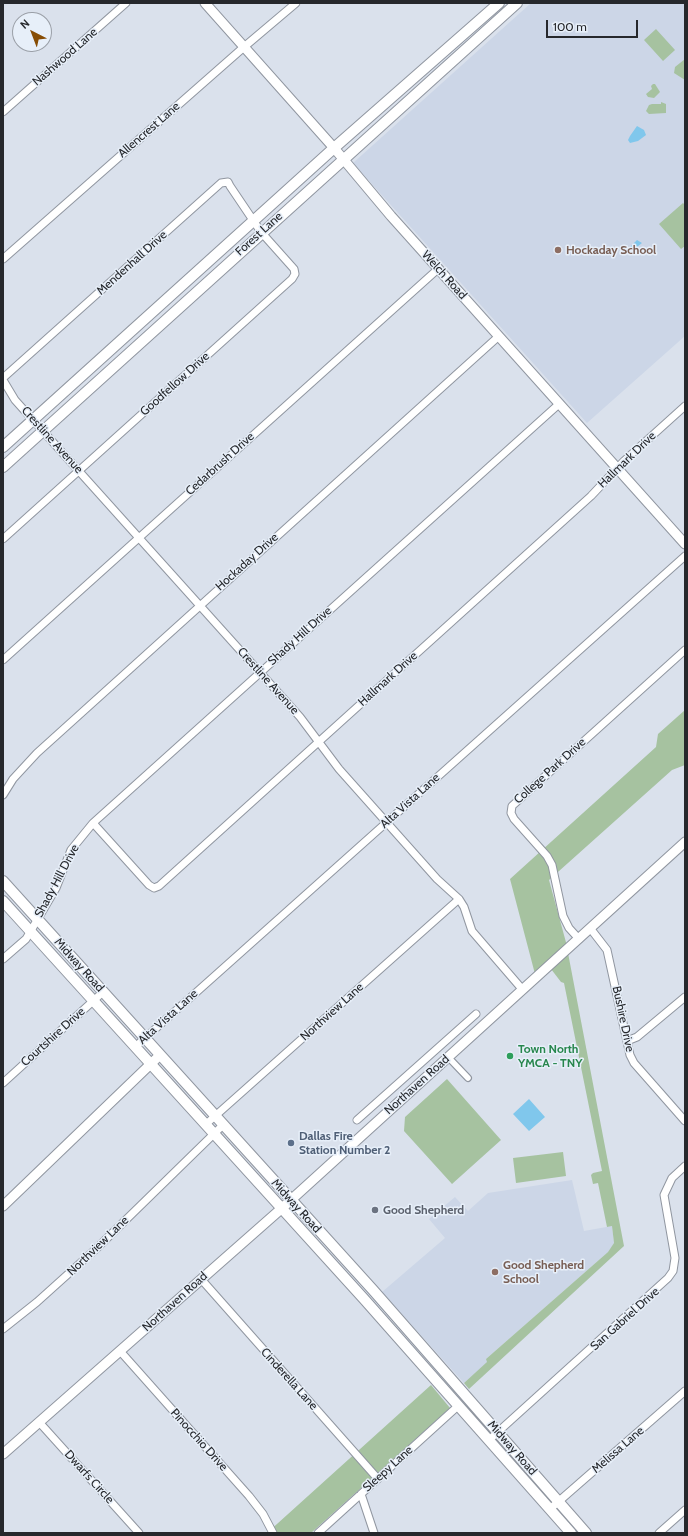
<!DOCTYPE html>
<html>
<head>
<meta charset="utf-8">
<style>
	body { margin:0 }
	#map { position:relative; width:688px; height:1536px; overflow:hidden; background:#dae1ec; font-family:Cabin,sans-serif }
	canvas { display:block }
	.frame { position:absolute; inset:0; border:4px solid #26282c; pointer-events:none }
	.north { position:absolute; left:12px; top:12px; width:40px; height:40px; box-sizing:border-box; background:#e7eff9; border:1px solid #9a9fa7; border-radius:50%; rotate:318deg; font-size:11px; font-weight:700; line-height:16px; text-align:center; color:#26282c }
	.north::after { content:''; display:block; margin:auto; width:14px; height:18px; background:#874d05; clip-path:polygon(50% 0,100% 100%,50% 72%,0 100%) }
	.scale { position:absolute; left:546px; top:20px; width:92px; height:18px; box-sizing:border-box; border:2px solid #26282c; border-top:0; padding-left:5px; font-size:12px; line-height:14px; white-space:nowrap; color:#26282c; -webkit-text-stroke:3px #e7eff9; paint-order:stroke }
</style>
</head>
<body>
<div id="map">
<canvas width="688" height="1536"></canvas>
<div class="frame"></div>
<div class="north">N</div>
<div class="scale">100 m</div>
</div>
<script>
const ctx = document.querySelector('canvas').getContext('2d');
ctx.lineJoin = 'round';
function paint(path, color) { ctx.fillStyle = color; ctx.fill(path, 'evenodd'); }
const shape = rows => new Path2D(rows.map(r => 'M' + r).join(''));
function trace(path, color, width, dash) { ctx.strokeStyle = color; ctx.lineWidth = width; ctx.lineCap = dash ? 'butt' : 'round'; ctx.setLineDash(dash || []); ctx.stroke(path); }
function write(font, color, halo, rows, align = 'center') {
  ctx.font = font + ' Cabin,sans-serif'; ctx.lineWidth = 3; ctx.setLineDash([]); ctx.textBaseline = 'middle'; ctx.strokeStyle = halo; ctx.fillStyle = color; for (const [text, x, y, turn = 0] of rows) {
    ctx.save(); ctx.translate(x, y); ctx.rotate((+turn || 0) * Math.PI / 180); ctx.textAlign = isNaN(turn) ? turn : align; if (halo) ctx.strokeText(text, 0, 0); ctx.fillText(text, 0, 0); ctx.restore();
  }
}
const built = shape([
	[531,3,685,3,685,336,587,423,353,163],
	[572,1180,584,1231,612,1226,614,1243,612,1247,608,1252,486,1359,488,1362,464,1383,382,1292,445,1238,429,1219,455,1197,468,1211,488,1193]
]);
const green = shape([
	[656,29,675,50,663,61,644,40],
	[685,59,685,80,674,73,675,67],
	[653,84,655,84,660,92,654,98,648,97,646,94,652,89,651,86],
	[661,102,666,104,666,113,649,114,646,111,649,105,652,104,661,104],
	[683,203,685,205,685,246,681,249,659,224],
	[685,710,685,765,672,770,549,880,567,946,535,974,510,879,656,747,658,734],
	[568,953,624,1246,469,1389,464,1383,487,1362,486,1359,608,1252,614,1243,612,1226,607,1227,598,1183,593,1184,591,1175,593,1173,602,1171,564,983,561,982,551,969],
	[447,1079,501,1140,452,1184,404,1131,405,1117],
	[563,1152,566,1176,516,1183,513,1158],
	[431,1385,450,1408,311,1533,267,1533]
]);
const water = shape([
	[637,126,644,130,646,135,638,141,630,143,628,140,630,136],
	[637,240,642,243,633,250,630,247],
	[529,1099,545,1117,529,1131,513,1114]
]);
const pedestrian = shape([
	[448,1057,468,1078]
]);
const minor = shape([
	[3,112,126,3],
	[3,259,244,47,296,3],
	[3,378,221,183,228,182,230,186,261,232,294,269,295,274,292,279,3,539],
	[3,380,15,400,300,717,339,769,437,879,459,899,464,907,472,931,522,989],
	[3,660,438,269],
	[3,795,13,779,37,753,499,336],
	[93,823,149,885,154,888,159,886,591,496,624,461,685,406],
	[590,928,607,950,630,1055,634,1063,685,1121],
	[579,939,569,928,563,916,552,865,547,856,514,819,511,813,512,806,685,650],
	[3,959,26,939,56,888,71,850,93,823,559,404],
	[627,1041,637,1037,685,997],
	[135,1047,685,556],
	[3,1083,103,992],
	[357,1120,476,1014],
	[205,1125,459,899],
	[201,1279,378,1479],
	[3,1329,37,1302,97,1248,223,1125],
	[120,1351,249,1496,263,1514,273,1533],
	[39,1422,139,1533],
	[489,1440,668,1278,673,1271,675,1258,664,1195,672,1178,685,1166],
	[361,1494,374,1533],
	[550,1509,685,1391],
	[318,1533,458,1406],
	[659,1533,685,1510]
]);
const tertiary = shape([
	[205,3,334,148,391,216,685,544],
	[3,1206,160,1055],
	[3,1454,281,1209,685,842]
]);
const secondary = shape([
	[3,447,334,148,499,3],
	[3,467,517,3],
	[3,881,373,1290,586,1533],
	[3,901,364,1299,571,1533]
]);
const markers = [
	[558,250,4,"#8d6e63"],
	[510,1056,4,"#2e9e5b"],
	[291,1143,4,"#5c6f8a"],
	[375,1210,4,"#6b7280"],
	[495,1272,4,"#8d6e63"]
];
const streetNames = [
	["Nashwood Lane",65,57,-41],
	["Allencrest Lane",149,130,-41],
	["Forest Lane",259,234,-42],
	["Mendenhall Drive",132,263,-42],
	["Welch Road",444,275,48],
	["Goodfellow Drive",175,384,-42],
	["Crestline Avenue",52,440,48],
	["Hallmark Drive",627,460,-44],
	["Cedarbrush Drive",220,464,-42],
	["Hockaday Drive",247,562,-42],
	["Shady Hill Drive",300,636,-42],
	["Hallmark Drive",388,679,-42],
	["Crestline Avenue",268,681,48],
	["College Park Drive",550,771,-42],
	["Alta Vista Lane",410,801,-42],
	["Shady Hill Drive",57,881,-62],
	["Midway Road",79,965,48],
	["Northview Lane",332,1012,-42],
	["Alta Vista Lane",168,1017,-42],
	["Bushire Drive",623,1019,78],
	["Courtshire Drive",53,1037,-42],
	["Northaven Road",417,1085,-42],
	["Midway Road",296,1206,48],
	["Northview Lane",98,1246,-44],
	["Northaven Road",175,1302,-42],
	["San Gabriel Drive",625,1319,-42],
	["Cinderella Lane",289,1379,48],
	["Pinocchio Drive",199,1440,48],
	["Midway Road",512,1448,49],
	["Melissa Lane",618,1450,-41],
	["Sleepy Lane",388,1469,-42],
	["Dwarfs Circle",89,1477,48]
];
const educationNames = [
	["Hockaday School",566,250],
	["Good Shepherd",503,1265],
	["School",503,1279]
];
const leisureNames = [
	["Town North",518,1049],
	["YMCA - TNY",518,1063]
];
const serviceNames = [
	["Dallas Fire",299,1136],
	["Station Number 2",299,1150]
];
const worshipNames = [
	["Good Shepherd",383,1210]
];
paint(built, '#ccd6e7');
paint(green, '#a6c2a0');
paint(water, '#80c7ec');
trace(pedestrian, '#9096a0', 8);
trace(minor, '#9096a0', 9);
trace(tertiary, '#9096a0', 11);
trace(secondary, '#9096a0', 12);
trace(pedestrian, '#fff', 5.5);
trace(minor, '#fff', 7);
trace(tertiary, '#fff', 9);
trace(secondary, '#fff', 10);
for (const [x, y, r, color] of markers) { const dot = new Path2D(); dot.arc(x, y, r, 0, 2 * Math.PI); ctx.fillStyle = color; ctx.fill(dot); trace(dot, '#e7eff9', 1.5); }
write('12px', '#26282c', '#e7eff9', streetNames);
write('bold 12px', '#785e54', '#e7eff9', educationNames, 'left');
write('bold 12px', '#27864d', '#e7eff9', leisureNames, 'left');
write('bold 12px', '#4e5e75', '#e7eff9', serviceNames, 'left');
write('bold 12px', '#5b616d', '#e7eff9', worshipNames, 'left');
</script>
</body>
</html>
